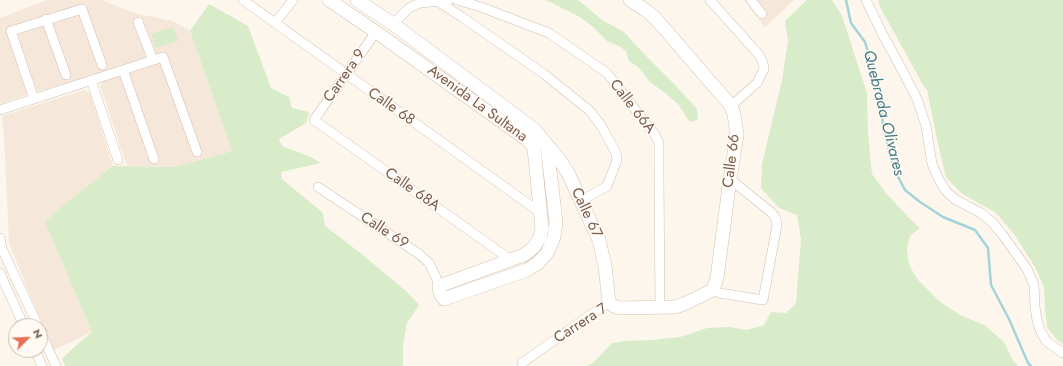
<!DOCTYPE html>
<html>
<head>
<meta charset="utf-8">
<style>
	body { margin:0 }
	#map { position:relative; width:1063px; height:366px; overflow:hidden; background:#fdf6ec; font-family:Jost,sans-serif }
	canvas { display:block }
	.north { position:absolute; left:8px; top:318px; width:40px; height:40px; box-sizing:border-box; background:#fffaf3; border:1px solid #cabbb1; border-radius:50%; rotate:66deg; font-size:11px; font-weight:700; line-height:16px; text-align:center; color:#7a5c4d }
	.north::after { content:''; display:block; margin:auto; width:14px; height:18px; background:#e76f51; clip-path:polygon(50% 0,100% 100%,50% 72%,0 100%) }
</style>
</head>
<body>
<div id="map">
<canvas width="1063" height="366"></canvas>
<div class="north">N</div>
</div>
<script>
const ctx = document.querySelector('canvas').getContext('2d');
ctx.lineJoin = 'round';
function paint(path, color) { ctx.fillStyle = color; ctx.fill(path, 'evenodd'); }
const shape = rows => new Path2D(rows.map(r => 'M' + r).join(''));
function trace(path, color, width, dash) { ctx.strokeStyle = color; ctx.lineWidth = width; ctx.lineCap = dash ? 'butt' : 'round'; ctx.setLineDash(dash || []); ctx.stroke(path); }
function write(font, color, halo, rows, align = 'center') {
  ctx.font = font + ' Jost,sans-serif'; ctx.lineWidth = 3; ctx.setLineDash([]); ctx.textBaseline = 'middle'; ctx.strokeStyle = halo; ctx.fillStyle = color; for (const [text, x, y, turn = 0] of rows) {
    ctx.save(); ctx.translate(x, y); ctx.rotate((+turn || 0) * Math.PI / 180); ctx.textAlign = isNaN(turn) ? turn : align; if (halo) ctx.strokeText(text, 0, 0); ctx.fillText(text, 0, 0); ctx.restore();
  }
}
const residential = shape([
	[47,0,103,0,108,3,138,14,173,21,190,31,232,151,174,167,127,166,100,85,103,82,101,74,32,93,0,104,0,18],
	[744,0,794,0,765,27],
	[84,90,90,93,113,166,62,206,45,222,92,332,54,350,29,293,9,243,4,135,2,116]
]);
const green = shape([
	[546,0,578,0,602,20,624,32,647,57,676,86,697,109,698,120,690,122,678,104,664,92,650,82,638,67,629,61,626,51,619,46,607,41,593,27,580,17],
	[807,0,832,0,842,16,867,93,868,133,872,174,886,193,909,218,920,228,910,236,907,249,909,265,918,280,939,301,960,315,984,325,1004,342,1013,360,1018,366,587,366,593,363,612,343,624,341,653,340,680,337,707,328,730,327,747,330,764,325,771,312,786,313,796,303,801,239,797,215,779,208,761,188,762,164,782,80,788,41,785,21],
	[878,0,1063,0,1063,344,1057,340,1047,327,1045,310,1044,287,1035,267,1014,234,996,213,961,193,946,177,939,148,927,90,923,85,880,7],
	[209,4,248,26,271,88,289,97,292,108,309,112,306,123,279,139,282,146,311,157,321,163,281,172,282,179,323,213,325,226,363,255,407,292,419,305,407,323,403,345,403,366,65,366,62,359,71,350,92,332,45,222,62,206,113,166,174,167,232,151,190,31],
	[173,27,178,41,156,48,151,34]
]);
const stream = shape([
	[846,0,851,23,865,42,880,91,883,127,894,169,905,190,920,202,943,217,975,230,988,248,991,285,1009,319,1028,363,1031,366]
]);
const street = shape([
	[243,0,541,213],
	[457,0,481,7,549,33,607,73,655,135,659,143,659,174,660,308],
	[710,0,760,56,763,63,764,69,757,83,731,106],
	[751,0,762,14],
	[866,0,882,33,901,68,917,99,926,126,932,164,939,180,946,191,956,200,981,213,992,222,1002,234,1027,269,1034,285,1035,307,1037,320,1040,330,1046,341,1063,353],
	[437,1,462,17,544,74,590,111,602,127,616,153,617,160,607,186,581,201],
	[46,19,66,75],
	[138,22,153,60],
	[275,23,293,0],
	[393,24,409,8,420,3,449,0],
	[376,32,314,120,511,260],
	[123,70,154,159],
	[91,80,118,160],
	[34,99,11,31,82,9,102,65],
	[0,110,163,57,197,152],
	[318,187,419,254,429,263,435,275,439,286],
	[0,238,2,249,38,326],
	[0,273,24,326],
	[713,290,719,293,763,300,777,225,776,219,772,213,730,179],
	[40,331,56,366],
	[35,350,42,366],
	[522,363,609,302]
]);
const secondary = shape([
	[329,0,376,32,529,141,534,148,542,228,540,237,534,247,524,255,439,286,440,293,444,299,527,270,538,263,547,253,554,237,556,222,547,145,535,130,393,24,357,0],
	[547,145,559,159,568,173,599,240,605,266,609,302,614,306,620,308,675,307,684,304,713,290,717,278,730,179,737,135,734,114,731,106,727,101,655,18,647,11,630,0]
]);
const streetNames = [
	["Carrera 9",345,76,-55],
	["Avenida La Sultana",477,104,36],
	["Calle 68",391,107,35],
	["Calle 66A",632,107,52],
	["Calle 66",732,161,-83],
	["Calle 68A",412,190,35],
	["Calle 67",586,213,65],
	["Calle 69",384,231,33],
	["Carrera 7",581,324,-33]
];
const waterNames = [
	["Quebrada Olivares",883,113,76]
];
paint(residential, '#f5e8da');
paint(green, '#d8ecc9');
trace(stream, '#a5d3da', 2.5);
trace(street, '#d1beb0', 10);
trace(secondary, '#d6c0b0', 14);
trace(street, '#fff', 9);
trace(secondary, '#fff', 13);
write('15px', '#7a5c4d', '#fffaf3', streetNames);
write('italic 16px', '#437c86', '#fffaf3', waterNames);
</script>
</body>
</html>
